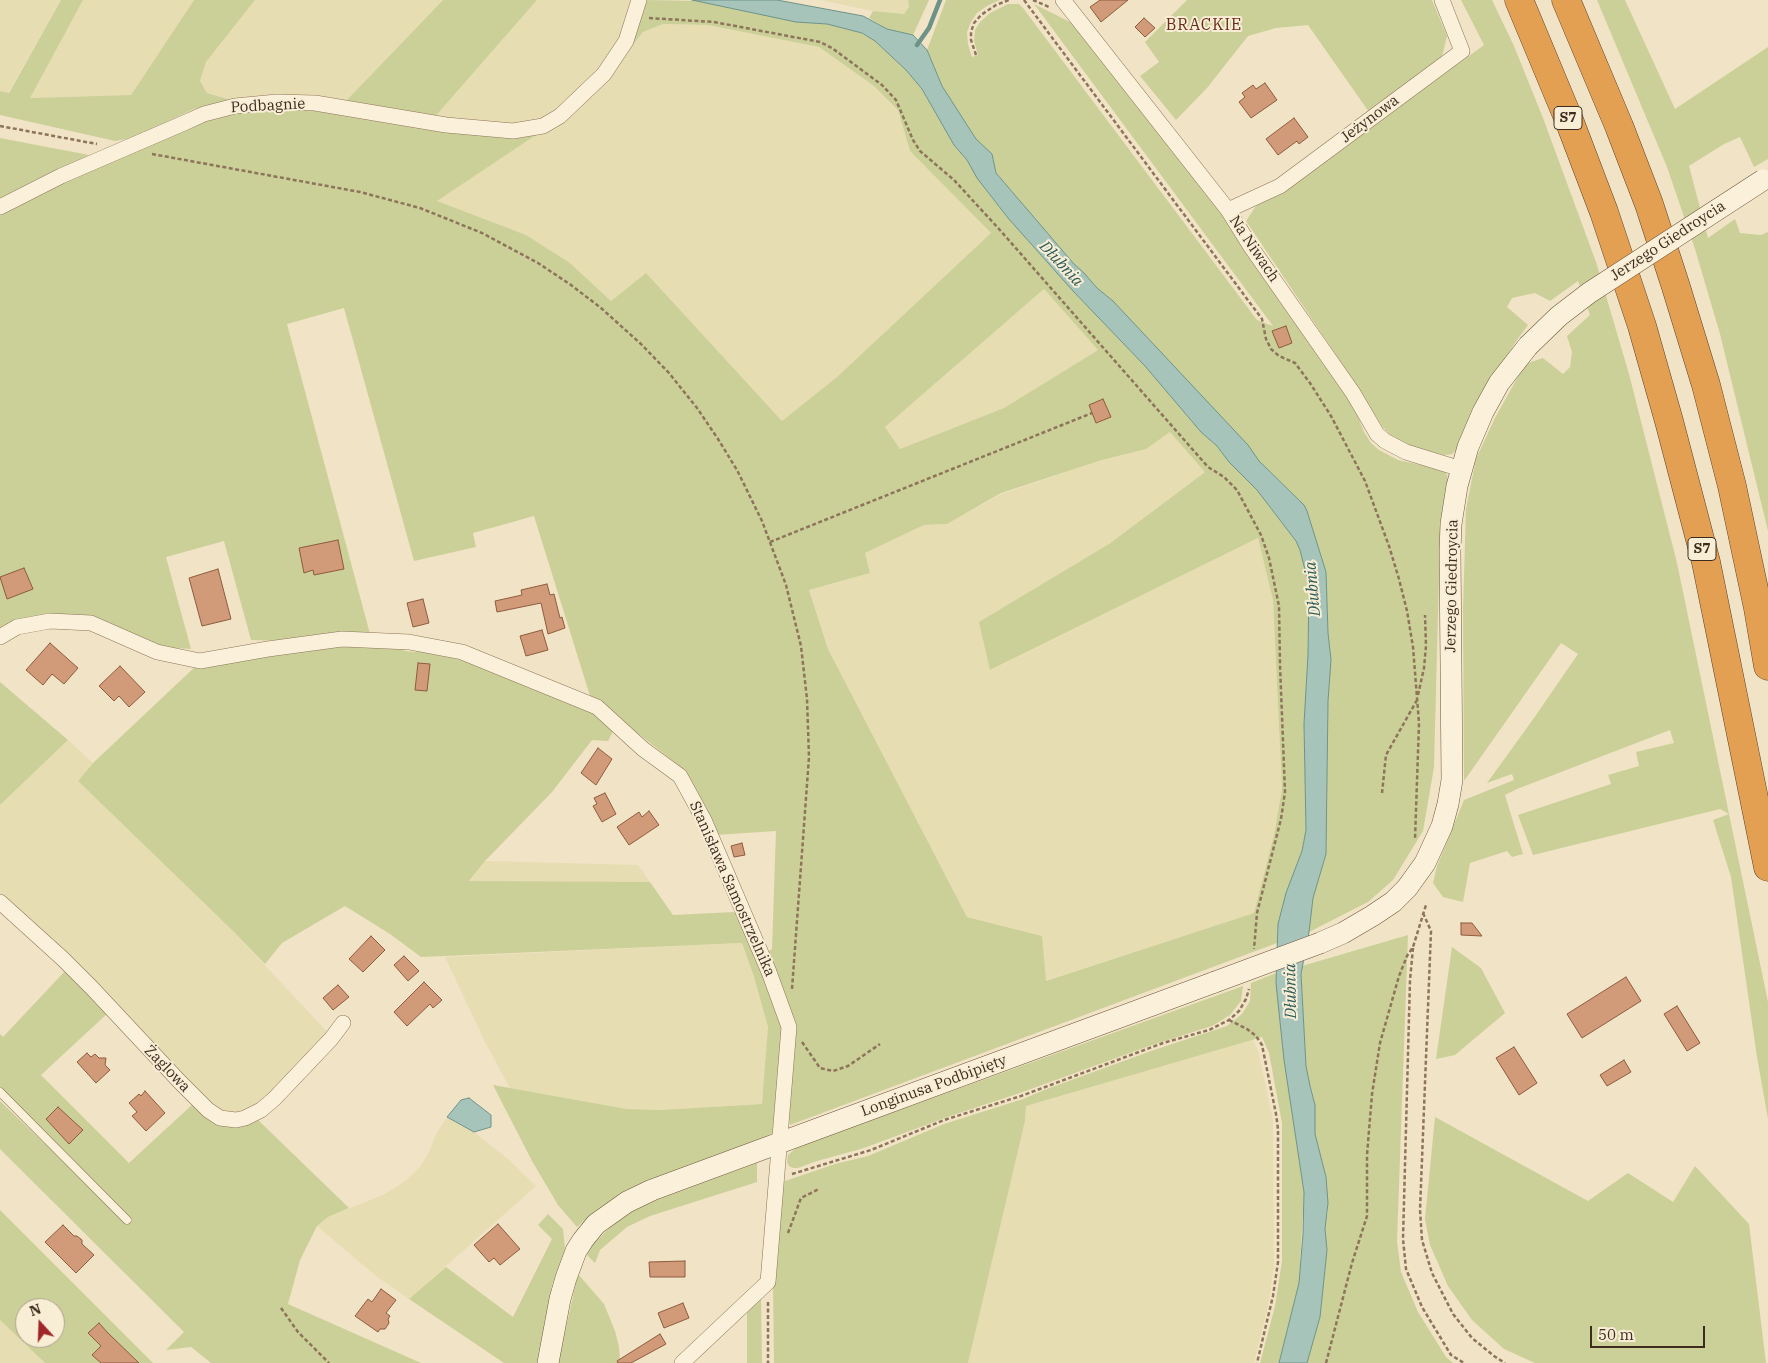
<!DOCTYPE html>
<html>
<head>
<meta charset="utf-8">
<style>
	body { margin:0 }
	#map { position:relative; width:1768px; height:1363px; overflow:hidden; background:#f1e3c5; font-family:"IBM Plex Serif",serif }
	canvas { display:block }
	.north { position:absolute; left:15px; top:1298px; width:50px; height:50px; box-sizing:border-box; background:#f8edd5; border:1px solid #ada08c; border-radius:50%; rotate:340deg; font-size:14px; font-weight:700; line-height:20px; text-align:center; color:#3d2c1e }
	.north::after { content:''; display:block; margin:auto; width:18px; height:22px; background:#a0262a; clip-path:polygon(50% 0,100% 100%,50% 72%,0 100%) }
	.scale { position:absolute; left:1590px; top:1326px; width:115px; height:22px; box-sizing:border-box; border:2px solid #3d2c1e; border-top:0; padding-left:6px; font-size:15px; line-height:18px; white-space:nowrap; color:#3d2c1e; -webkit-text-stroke:4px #f8edd5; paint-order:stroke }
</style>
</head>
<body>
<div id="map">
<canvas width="1768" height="1363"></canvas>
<div class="north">N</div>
<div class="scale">50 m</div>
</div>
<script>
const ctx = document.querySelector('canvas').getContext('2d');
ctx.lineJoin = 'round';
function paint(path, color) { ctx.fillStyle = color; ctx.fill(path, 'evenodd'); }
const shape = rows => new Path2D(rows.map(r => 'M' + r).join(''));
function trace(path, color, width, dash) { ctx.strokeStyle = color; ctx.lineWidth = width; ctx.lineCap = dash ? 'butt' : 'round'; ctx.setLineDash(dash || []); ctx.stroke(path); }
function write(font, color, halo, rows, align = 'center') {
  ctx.font = font + ' "IBM Plex Serif",serif'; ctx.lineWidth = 4; ctx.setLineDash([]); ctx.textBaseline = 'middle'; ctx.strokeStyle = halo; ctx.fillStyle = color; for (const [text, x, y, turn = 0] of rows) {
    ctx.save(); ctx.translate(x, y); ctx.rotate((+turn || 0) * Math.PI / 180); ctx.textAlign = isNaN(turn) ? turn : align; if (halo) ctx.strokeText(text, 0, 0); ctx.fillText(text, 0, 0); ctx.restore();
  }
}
const farmland = shape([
	[0,0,61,0,8,93,0,91],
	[83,0,194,0,131,95,29,98],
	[255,0,443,0,345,102,234,101,207,93,200,82,206,62],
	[537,0,636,0,613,57,545,120,517,126,433,119],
	[821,0,908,0,909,7,904,14,873,11],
	[663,24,708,25,819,47,874,86,898,110,910,151,991,233,837,377,782,421,646,274,611,301,570,263,436,201,530,139,548,129,611,73,643,32],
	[1044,289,1098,350,1004,408,900,449,885,427],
	[1170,432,1206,471,1109,544,991,670,1258,538,1273,599,1282,789,1274,835,1254,913,1045,981,1042,936,967,917,828,649,809,590,870,573,865,553,924,525,947,524,1001,494,1102,460,1145,449],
	[68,740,93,763,78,781,233,931,329,1034,250,1113,219,1113,0,897,0,805],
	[485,861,638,865,650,882,469,882],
	[742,943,754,977,768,1027,763,1104,660,1110,627,1109,510,1088,485,1042,445,957],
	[1253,1039,1259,1054,1273,1120,1274,1266,1268,1307,1254,1363,968,1363,1025,1121,1026,1106],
	[447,1117,474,1132,508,1159,536,1186,409,1299,376,1276,317,1226,328,1217,383,1195,404,1182,420,1167,429,1152,436,1134],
	[0,1320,45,1363,0,1363]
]);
const green = shape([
	[61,0,83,0,30,98,131,95,194,0,255,0,206,62,200,81,207,93,234,101,208,105,194,109,133,138,115,141,0,115,0,91,9,93],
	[443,0,537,0,433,119,345,102],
	[645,0,701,1,796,22,827,24,862,33,875,41,906,70,922,89,954,145,967,160,989,194,1008,218,1073,291,1145,366,1201,432,1217,446,1229,462,1257,490,1296,541,1302,555,1309,586,1308,655,1304,724,1306,830,1302,851,1287,893,1278,924,1277,943,790,1125,787,1101,795,1024,766,953,772,949,776,831,715,835,696,795,677,764,590,696,534,516,473,533,476,547,414,561,344,308,287,324,370,634,282,641,251,640,224,541,166,557,191,649,159,647,93,621,0,633,0,211,153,141,234,111,297,108,548,129,530,139,437,201,526,235,570,263,611,301,646,273,782,421,837,377,991,233,910,151,898,110,874,86,819,47,708,25,663,24,643,32,611,73,639,24],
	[1044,289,1098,350,1004,408,900,449,885,427],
	[1170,432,1205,472,1109,544,979,622,990,670,1258,538,1273,600,1282,789,1274,835,1254,913,1046,981,1042,936,967,917,828,649,809,590,870,573,865,553,924,525,947,524,1001,493,1102,460,1146,449],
	[908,0,929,0,913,35,887,29,869,18,873,11,904,14,909,7],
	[946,0,1000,0,987,6,977,13,971,22,967,32,968,44,972,57,978,55,974,41,975,30,980,22,990,13,1008,4,1019,4,1023,8,1257,320,1273,326,1034,4,1074,24,1228,221,1355,409,1364,432,1371,443,1379,450,1398,460,1439,469,1444,471,1447,475,1448,480,1440,536,1434,767,1423,831,1393,880,1368,902,1309,932,1313,898,1326,854,1328,701,1331,660,1328,633,1326,572,1307,511,1304,505,1259,461,1113,301,1097,288,1084,273,1074,264,996,173,992,154,976,139,942,86,927,50],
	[1187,0,1432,0,1447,36,1442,56,1369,112,1308,25,1276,28,1248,36,1207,88,1176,120,1140,76,1159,62,1145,42],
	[1461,0,1492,0,1514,46,1543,118,1596,262,1629,374,1677,563,1768,1002,1768,1119,1757,1057,1731,877,1713,820,1729,814,1720,809,1533,855,1518,815,1611,784,1608,775,1639,766,1636,752,1674,743,1670,730,1517,789,1505,795,1523,854,1512,857,1507,851,1470,863,1463,902,1443,897,1433,883,1437,866,1464,800,1514,780,1512,774,1487,783,1534,718,1578,654,1561,643,1464,781,1463,610,1466,509,1476,459,1495,418,1525,364,1543,358,1563,374,1570,367,1572,352,1567,336,1590,315,1578,281,1550,301,1535,293,1512,298,1507,307,1528,325,1517,340,1474,406,1456,450,1452,454,1445,455,1430,452,1395,440,1382,426,1361,392,1246,221,1256,206,1306,176,1484,45],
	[1597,0,1625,0,1675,109,1768,47,1768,159,1754,167,1740,137,1724,144,1689,166,1708,238,1735,219,1740,233,1761,235,1768,232,1768,531,1720,334,1695,249,1667,167],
	[0,138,89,155,0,202],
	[360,644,400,647,405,651,414,652,423,650,472,663,595,713,614,729,608,741,592,740,552,792,485,861,469,881,650,882,673,915,734,912,743,921,785,1029,774,1132,761,1139,623,1193,594,1212,577,1227,558,1205,532,1161,493,1085,627,1109,660,1110,762,1104,768,1027,754,977,742,943,421,957,390,934,345,906,282,943,265,964,233,931,78,781,93,763,197,665,225,664,320,647],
	[0,682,68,740,0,805],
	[1408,935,1397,1241,1401,1272,1418,1312,1446,1357,1453,1363,1307,1363,1320,1317,1327,1250,1325,1229,1328,1210,1326,1177,1315,1134,1315,1105,1310,1086,1306,1066,1301,974,1302,966],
	[1452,947,1481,968,1505,1013,1455,1055,1436,1059],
	[66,970,109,1012,41,1075,129,1163,194,1103,220,1124,256,1118,349,1208,328,1217,317,1226,300,1260,288,1304,421,1363,211,1363,191,1347,166,1350,184,1332,0,1149,0,1101,126,1221,0,1089,0,1034,3,1037],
	[1276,973,1284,1060,1304,1192,1299,1283,1279,1363,1260,1363,1275,1306,1282,1261,1282,1123,1269,1053,1262,1037,1026,1106,1025,1121,968,1363,774,1363,773,1285,782,1186,785,1181,835,1164,868,1156,944,1124,1023,1099,1044,1090,1151,1051,1227,1026,1242,1014,1250,1001,1251,983],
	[1243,986,1241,1001,1230,1015,1212,1026,1149,1046,1020,1093,950,1116,864,1148,817,1161,798,1168,793,1168,789,1166,787,1162,788,1155,797,1147],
	[1435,1117,1588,1201,1628,1173,1673,1202,1695,1166,1749,1224,1766,1363,1535,1363,1504,1349,1472,1320,1448,1286,1430,1245,1425,1219],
	[757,1163,757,1182,650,1216,627,1227,600,1250,595,1263,587,1255,591,1247,607,1230,627,1213,651,1202],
	[0,1210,153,1363,45,1363,0,1320],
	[25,1308,55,1308,55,1338,25,1338],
	[548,1214,563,1229,565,1249,552,1285,538,1363,504,1363,409,1299,446,1267,513,1317,552,1239,538,1225],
	[578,1274,604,1304,615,1331,619,1347,620,1363,558,1363],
	[761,1294,762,1363,747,1363,747,1306]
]);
const water = shape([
	[692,0,777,0,863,16,887,29,913,35,927,50,942,86,976,139,992,154,996,173,1074,264,1084,273,1097,288,1113,301,1248,445,1259,461,1304,505,1307,511,1326,572,1328,633,1331,660,1328,701,1326,854,1313,898,1309,932,1301,974,1306,1066,1310,1086,1315,1105,1315,1134,1326,1177,1328,1203,1325,1229,1327,1250,1320,1317,1307,1363,1279,1363,1299,1283,1303,1234,1304,1192,1284,1060,1276,983,1278,924,1286,893,1302,851,1306,830,1304,724,1308,655,1309,586,1300,550,1296,541,1257,490,1229,462,1217,446,1201,432,1145,366,1073,291,1008,218,977,178,967,160,954,145,922,89,906,70,875,41,862,33,827,24,796,22,692,0],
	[469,1098,491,1115,491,1127,474,1132,447,1117,461,1100,469,1098]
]);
const stream = shape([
	[917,45,929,28,940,0]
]);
const building = shape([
	[1100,0,1128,0,1101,22,1090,7,1100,0],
	[1144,18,1155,28,1145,37,1135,27,1144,18],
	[1265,83,1277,100,1251,118,1239,102,1245,97,1242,93,1253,85,1256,89,1265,83],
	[1294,118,1308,137,1299,144,1297,141,1278,155,1266,139,1294,118],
	[1286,326,1292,343,1279,348,1272,331,1286,326],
	[1103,399,1111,417,1096,423,1089,405,1103,399],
	[338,540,344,569,314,575,313,570,304,573,299,548,338,540],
	[24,568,33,589,7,599,0,577,24,568],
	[218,569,231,619,202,626,189,578,218,569],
	[547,584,550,595,554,594,560,618,562,617,565,628,548,634,541,603,497,612,495,601,522,595,521,590,547,584],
	[423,599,429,623,413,627,407,603,423,599],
	[542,630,548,650,526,656,520,636,542,630],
	[50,643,78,668,64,684,52,674,43,685,26,670,50,643],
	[418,663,430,664,427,691,415,690,418,663],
	[120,666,145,692,129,707,119,696,114,701,99,686,120,666],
	[598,748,612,759,596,785,581,773,598,748],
	[605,793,616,814,602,822,593,806,597,804,594,798,605,793],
	[649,811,659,825,629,845,617,827,639,812,642,817,649,811],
	[742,843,745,855,734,857,731,846,742,843],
	[1461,923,1472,923,1482,936,1461,935,1461,923],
	[371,936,385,950,363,972,349,959,371,936],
	[404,956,419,971,408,981,394,965,404,956],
	[1626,977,1641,1001,1582,1038,1567,1014,1626,977],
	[424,982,442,1000,433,1008,430,1004,407,1026,394,1012,424,982],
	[338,985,349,997,333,1010,323,998,338,985],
	[1677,1006,1700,1043,1687,1051,1664,1014,1677,1006],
	[1514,1047,1537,1083,1519,1095,1496,1058,1514,1047],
	[87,1053,91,1057,95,1054,99,1058,106,1058,105,1065,110,1070,96,1083,77,1062,87,1053],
	[1624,1060,1631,1072,1607,1086,1600,1075,1624,1060],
	[145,1091,165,1113,146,1131,132,1116,137,1112,129,1103,139,1094,141,1096,145,1091],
	[58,1107,83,1130,69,1144,46,1119,58,1107],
	[498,1224,520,1249,500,1265,494,1258,489,1262,474,1245,498,1224],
	[63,1225,74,1236,77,1236,82,1240,82,1244,94,1255,76,1273,45,1242,63,1225],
	[685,1261,685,1277,650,1277,649,1262,685,1261],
	[381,1289,396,1300,386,1313,390,1316,388,1319,389,1323,385,1329,380,1329,378,1332,355,1316,368,1299,372,1302,381,1289],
	[683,1303,689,1318,664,1328,658,1313,683,1303],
	[99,1323,108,1333,139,1363,101,1363,92,1355,101,1346,88,1333,99,1323],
	[660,1334,666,1344,631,1363,618,1363,617,1361,660,1334]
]);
const path = shape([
	[1024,0,1262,319,1266,339,1271,349,1279,356,1295,363,1310,383,1331,416,1365,481,1389,546,1399,579,1407,611,1413,647,1419,723,1415,839],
	[1033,0,1049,7],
	[649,18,714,22,820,42,832,48,882,85,896,100,913,140,920,151,954,180,999,229,1208,467,1224,477,1237,490,1261,535,1269,558,1279,606,1280,665,1285,792,1281,819,1257,913,1254,949],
	[976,55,971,40,971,32,974,23,981,15,996,5,1009,0],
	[0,126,97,144],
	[152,154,360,192,420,208,482,233,538,263,571,285,601,308,641,344,669,373,697,408,718,439,737,470,762,521,786,585,801,646,807,699,809,757,792,989],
	[770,542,1092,413],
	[1418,695,1424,668,1426,646,1425,615],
	[1382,793,1386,755,1417,700],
	[1423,913,1431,931,1420,1210,1422,1240,1432,1273,1453,1314,1472,1338,1494,1356,1505,1363],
	[1413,948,1410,980,1403,1239,1406,1269,1422,1307,1451,1355,1464,1363],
	[1229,1020,1247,1029,1256,1036,1262,1045,1276,1114,1278,1129,1278,1262,1273,1296,1257,1363],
	[802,1042,820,1068,833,1071,848,1066,880,1044],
	[792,1174,871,1150,944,1120,1021,1096,1163,1043,1209,1030,1229,1020,1239,1011,1246,999,1249,989],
	[788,1233,801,1198,819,1189],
	[768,1302,768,1363],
	[281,1308,298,1332,329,1363],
	[1326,1363,1352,1263,1367,1216,1367,1155,1372,1094,1380,1043,1399,976,1407,956,1413,947,1426,905]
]);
const lane = shape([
	[0,1092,127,1220]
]);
const street = shape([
	[1063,0,1228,210,1251,247,1353,393,1377,434,1385,441,1406,452,1461,469],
	[0,207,61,176,184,123,204,114,235,106,277,102,315,103,446,125,513,131,543,126,560,116,604,74,626,41,639,0],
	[1228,210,1280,186,1462,51,1442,0],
	[0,637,17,627,50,621,91,623,157,652,200,661,268,649,342,639,409,642,462,652,597,707,643,749,680,776,704,820,769,972,789,1027,768,1282,682,1363],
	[0,902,63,959,92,988,179,1081,208,1110,220,1118,236,1120,245,1118,261,1110,274,1099,331,1039,343,1023]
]);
const secondary = shape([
	[1320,943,1343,933,1372,916,1393,902,1407,888,1425,863,1442,826,1448,804,1452,780,1450,551,1451,524,1457,486,1468,447,1483,412,1499,383,1528,346],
	[548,1363,560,1299,566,1278,576,1251,583,1240,596,1224,627,1202,652,1190,1215,982]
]);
const highway = shape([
	[1519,0,1569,120,1604,212,1642,326,1669,421,1706,562,1768,867],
	[1566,0,1619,126,1649,204,1676,287,1706,385,1732,486,1758,608,1768,666]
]);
const secondaryBridge = shape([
	[1528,346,1559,316,1589,293,1763,180],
	[1215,982,1320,943]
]);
const shields = [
	[1568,118,28],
	[1702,549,28]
];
const shieldNames = [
	["S7",1568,118],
	["S7",1702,549]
];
const streetNames = [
	["Podbagnie",268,106,-3],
	["Jeżynowa",1370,119,-37],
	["Jerzego Giedroycia",1668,241,-33],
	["Na Niwach",1254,249,56],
	["Jerzego Giedroycia",1452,586,-89],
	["Stanisława Samostrzelnika",732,889,66],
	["Żaglowa",167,1069,46],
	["Longinusa Podbipięty",934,1086,-20]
];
const neighbourhoodNames = [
	["BRACKIE",1204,25]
];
const waterNames = [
	["Dłubnia",1061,264,47],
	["Dłubnia",1313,589,-95],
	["Dłubnia",1291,991,-91]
];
paint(farmland, '#e7ddb2');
paint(green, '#cbd098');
paint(water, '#a7c4bb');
trace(water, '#6d9389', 1);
trace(stream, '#6d9389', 4.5);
paint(building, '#d19b79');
trace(building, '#8e5b3e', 1);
trace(lane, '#8d745a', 9);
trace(street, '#8d745a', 16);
trace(secondary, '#6f553d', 22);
trace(highway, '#5b422e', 29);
trace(path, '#8d745a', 2.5, [4, 2.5]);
trace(lane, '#fbf0d9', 8);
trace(street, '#fbf0d9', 15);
trace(secondary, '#fbf0d9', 21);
trace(highway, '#e4a052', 28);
trace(secondaryBridge, '#6f553d', 22, []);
trace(secondaryBridge, '#fbf0d9', 21);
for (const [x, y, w] of shields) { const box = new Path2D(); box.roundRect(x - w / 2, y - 11.5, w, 23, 4); ctx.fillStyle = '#f8edd5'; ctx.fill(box); trace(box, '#3d2c1e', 1); }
write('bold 14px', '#3d2c1e', null, shieldNames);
write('15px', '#3d2c1e', '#f8edd5', streetNames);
ctx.letterSpacing = '1px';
write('16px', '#6c2a1b', '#f8edd5', neighbourhoodNames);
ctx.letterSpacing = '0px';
write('italic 16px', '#2d5d59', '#f8edd5', waterNames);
</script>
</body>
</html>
